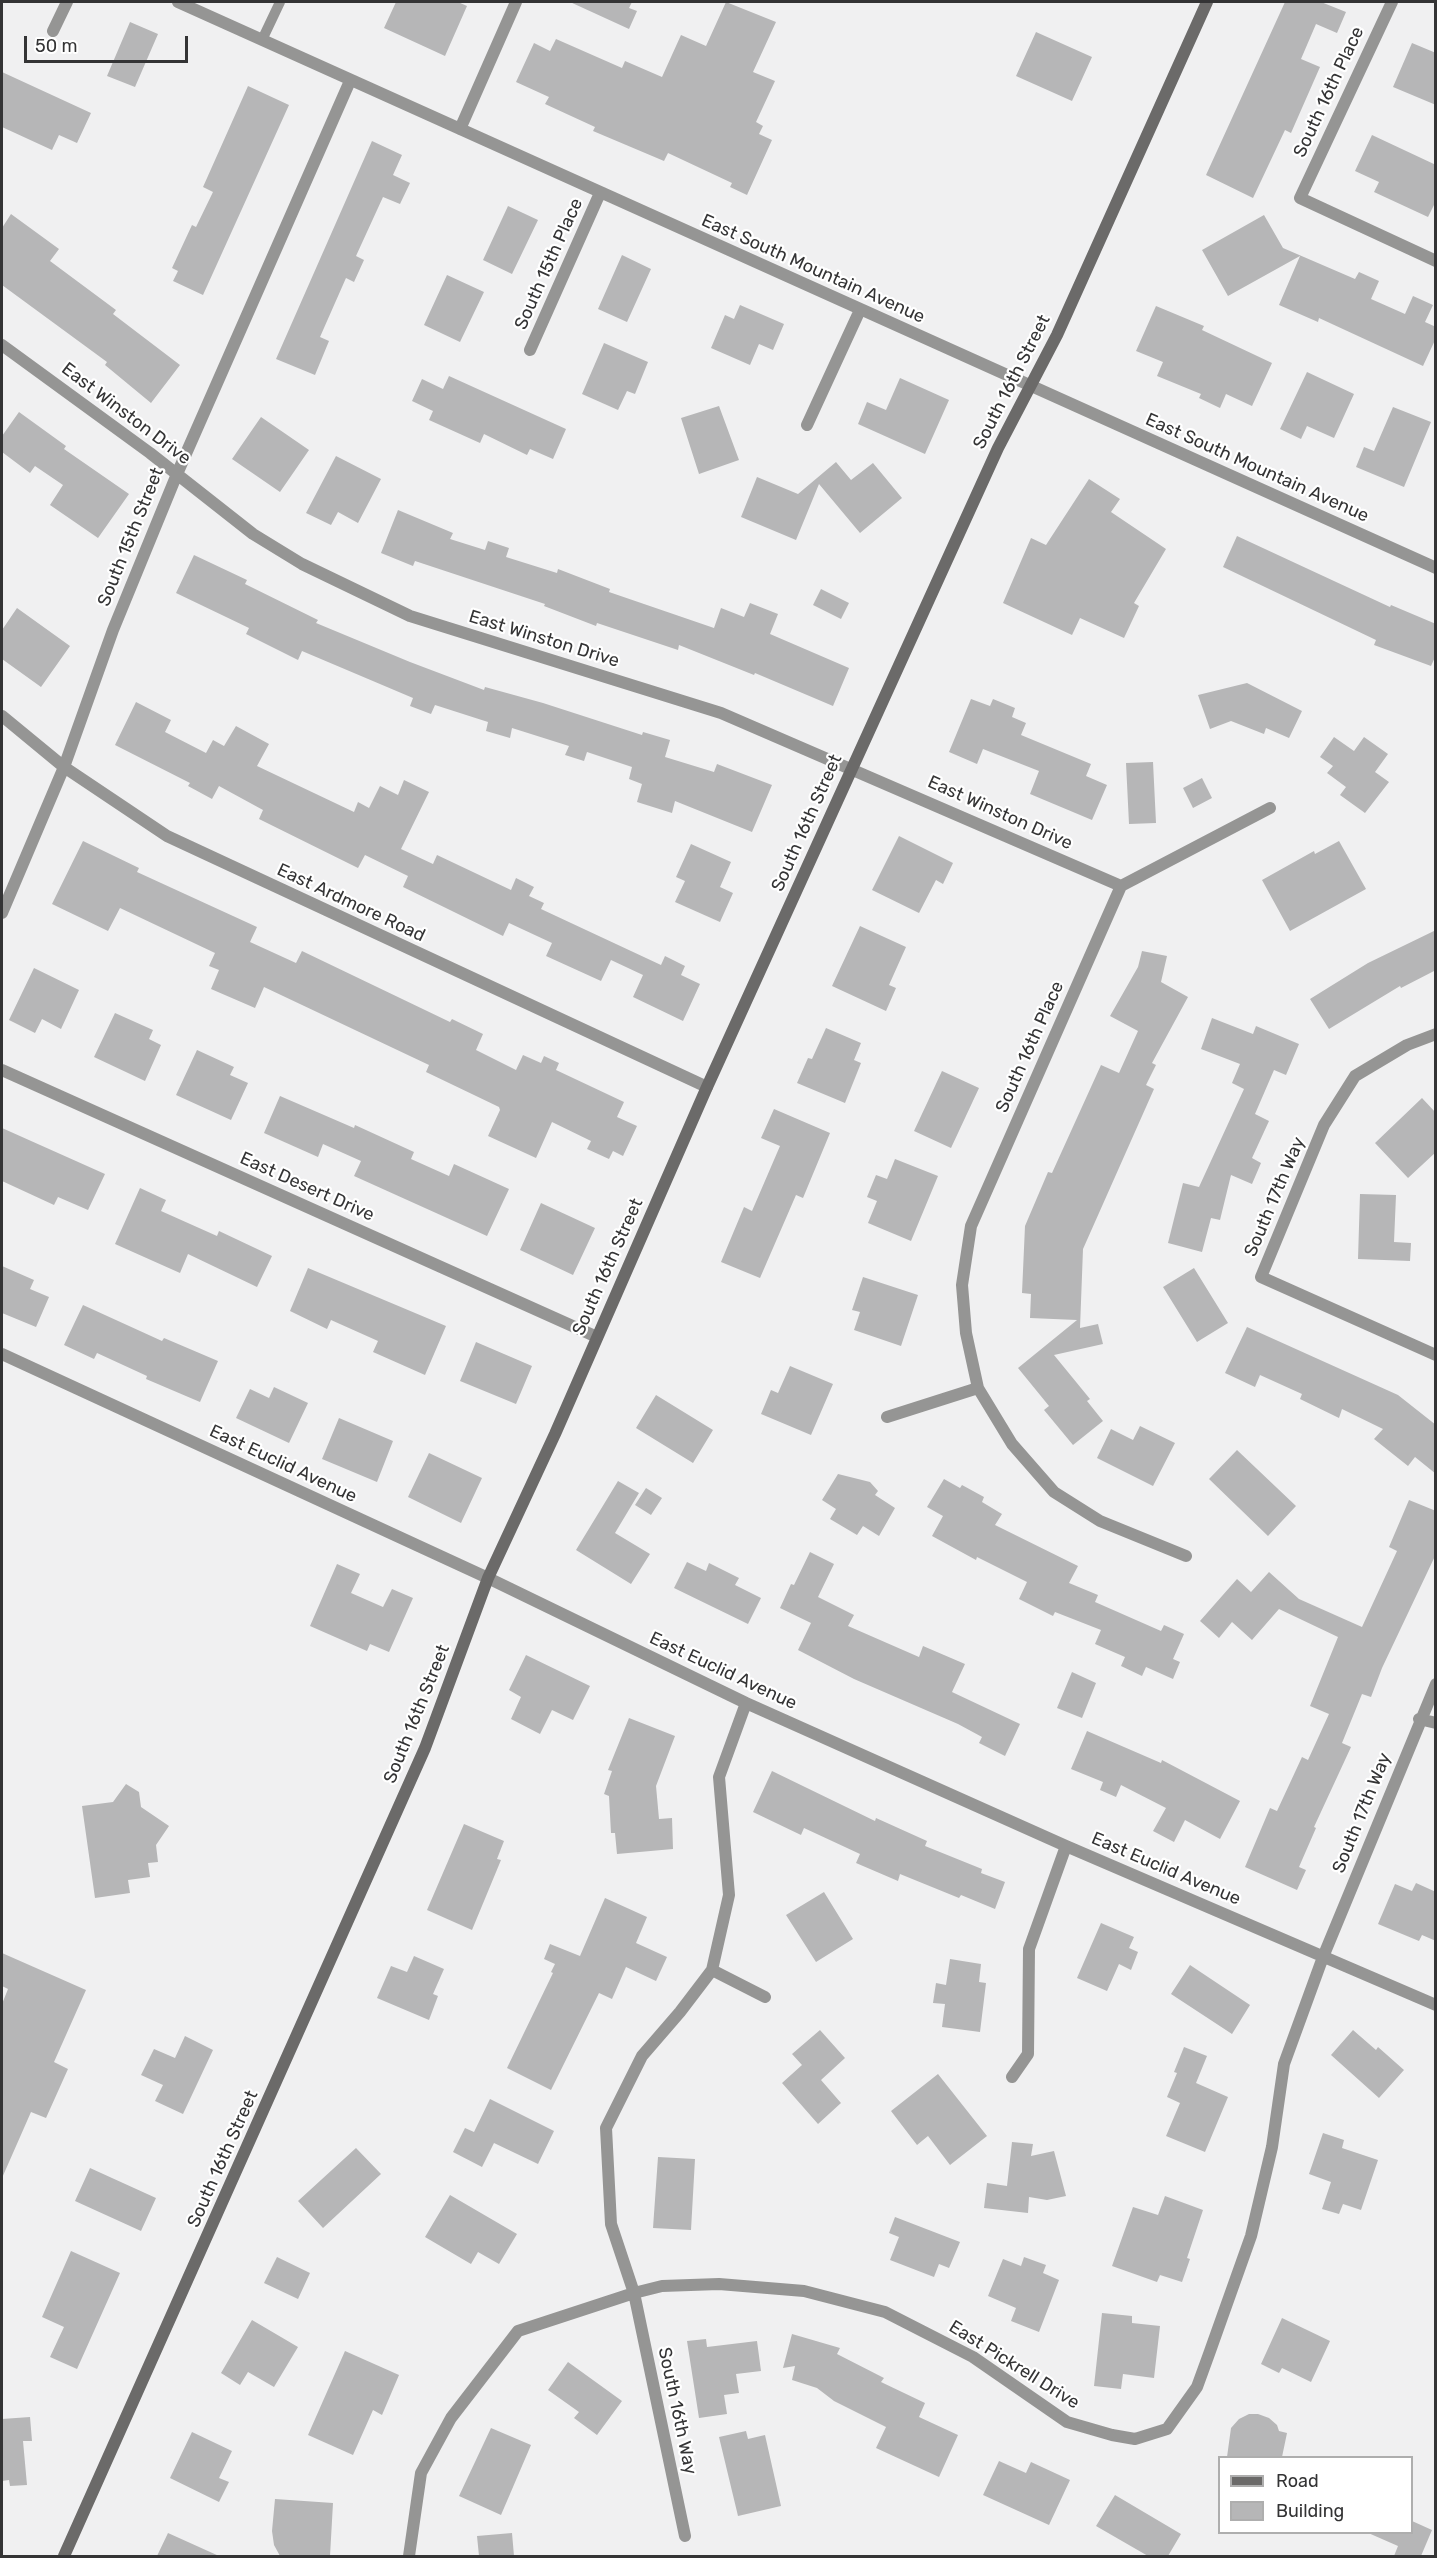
<!DOCTYPE html>
<html>
<head>
<meta charset="utf-8">
<style>
	body { margin:0 }
	#map { position:relative; width:1437px; height:2558px; overflow:hidden; background:#f0f0f1; font-family:Rubik,sans-serif }
	canvas { display:block }
	.frame { position:absolute; inset:0; border:3px solid #343435; pointer-events:none }
	.legend { position:absolute; left:1218px; top:2456px; width:195px; height:78px; box-sizing:border-box; background:#fff; border:2px solid #aeaeae; margin:0; padding:8px 10px; list-style:none; font-size:18px; color:#343435 }
	.legend li { display:flex; align-items:center; gap:12px; height:30px }
	.legend b { width:30px; border:2px solid #aeaeae }
	.scale { position:absolute; left:24px; top:36px; width:164px; height:27px; box-sizing:border-box; border:3px solid #343435; border-top:0; padding-left:8px; font-size:18px; line-height:21px; white-space:nowrap; color:#343435; -webkit-text-stroke:4px #fff; paint-order:stroke }
</style>
</head>
<body>
<div id="map">
<canvas width="1437" height="2558"></canvas>
<div class="frame"></div>
<ul class="legend">
<li><b style="height:8px;background:#6b6a69"></b>Road</li>
<li><b style="height:16px;background:#b6b6b7"></b>Building</li>
</ul>
<div class="scale">50 m</div>
</div>
<script>
const ctx = document.querySelector('canvas').getContext('2d');
ctx.lineJoin = 'round';
function fill(path, color) { ctx.fillStyle = color; ctx.fill(path, 'evenodd'); }
const poly = rows => new Path2D(rows.map(r => 'M' + r).join(''));
function strokePath(path, color, width, dash) { ctx.strokeStyle = color; ctx.lineWidth = width; ctx.lineCap = dash ? 'butt' : 'round'; ctx.setLineDash(dash || []); ctx.stroke(path); }
function write(font, color, halo, rows, align = 'center') {
  ctx.font = font + ' Rubik,sans-serif'; ctx.lineWidth = 4.5; ctx.setLineDash([]); ctx.textBaseline = 'middle'; ctx.strokeStyle = halo; ctx.fillStyle = color; for (const [text, x, y, turn = 0] of rows) {
    ctx.save(); ctx.translate(x, y); ctx.rotate((+turn || 0) * Math.PI / 180); ctx.textAlign = isNaN(turn) ? turn : align; if (halo) ctx.strokeText(text, 0, 0); ctx.fillText(text, 0, 0); ctx.restore();
  }
}
fill(poly([
	[396,2,458,2,467,6,445,56,384,28],
	[570,2,632,2,629,8,637,11,629,29],
	[726,2,776,22,753,72,775,81,756,122,763,126,759,134,772,140,747,195,730,187,732,183,668,153,664,161,593,131,595,127,545,104,549,97,516,82,534,43,550,51,556,39,622,68,625,61,662,77,681,35,706,46],
	[1285,2,1321,2,1346,12,1337,33,1316,24,1301,59,1320,67,1291,133,1285,130,1253,198,1206,175],
	[130,22,158,34,135,87,107,76],
	[1036,32,1092,57,1072,101,1016,76],
	[1412,43,1436,53,1436,105,1393,87],
	[2,72,91,113,77,143,59,135,52,150,2,127],
	[248,86,289,105,203,295,173,281,178,271,172,268,192,225,196,227,213,192,203,187],
	[1372,135,1436,165,1436,201,1428,217,1374,192,1379,182,1355,171],
	[372,141,402,155,393,175,410,183,400,204,383,197,356,256,364,260,354,282,346,278,320,337,329,341,315,375,276,359],
	[508,206,538,220,512,274,483,260],
	[11,214,59,249,50,261,116,310,113,314,180,365,151,403,105,365,107,362,2,285,2,228],
	[1264,215,1283,248,1355,279,1359,272,1379,281,1371,299,1405,314,1413,296,1433,305,1425,322,1436,327,1436,338,1423,366,1319,318,1318,322,1279,305,1300,256,1228,296,1202,250],
	[622,255,651,269,627,322,598,309],
	[447,275,484,292,460,342,424,325],
	[740,305,784,324,773,350,759,344,750,365,711,348,725,315,734,319],
	[1156,306,1204,326,1202,330,1272,363,1252,406,1226,394,1220,408,1199,398,1201,394,1157,376,1163,362,1136,351],
	[604,343,648,362,635,394,627,391,618,410,582,394],
	[1307,372,1354,394,1334,438,1307,426,1301,439,1280,429],
	[449,376,566,429,553,459,530,449,527,455,484,434,480,443,429,420,433,411,412,401,422,379,443,389],
	[900,378,949,400,925,454,858,424,867,402,886,410],
	[719,406,739,460,699,474,681,418],
	[1393,407,1431,422,1404,487,1356,467,1364,447,1374,451],
	[19,412,66,446,64,449,129,494,98,538,50,505,63,485,35,466,30,473,2,452,2,436],
	[261,417,309,450,280,492,232,459],
	[336,456,381,479,358,523,338,512,331,525,306,513],
	[836,462,851,480,873,463,902,498,860,533,819,484,796,540,741,517,757,477,798,494],
	[1089,479,1120,499,1111,512,1166,549,1134,603,1139,606,1124,638,1080,618,1072,635,1003,603,1031,538,1046,545],
	[398,510,453,533,450,539,485,550,488,541,509,548,506,557,557,573,558,569,610,589,609,592,714,628,721,608,744,617,750,603,778,614,770,634,849,668,833,706,755,673,754,675,679,645,678,650,597,623,596,626,544,606,545,604,415,561,413,566,381,553],
	[1237,536,1390,607,1391,605,1436,624,1436,655,1431,666,1374,645,1376,640,1223,567],
	[194,555,247,580,245,584,318,620,316,623,410,662,484,690,485,687,543,703,642,735,643,732,670,740,665,757,714,772,717,764,772,785,752,832,675,801,672,813,637,802,642,784,629,779,632,767,587,752,584,761,565,755,569,746,512,728,510,738,486,731,488,722,435,705,431,714,410,706,413,698,302,651,298,660,246,634,249,628,176,593],
	[821,589,849,603,841,619,813,605],
	[17,608,70,646,41,687,2,659,2,630],
	[1247,683,1302,711,1289,738,1266,728,1264,734,1231,721,1210,729,1198,695],
	[971,699,990,706,993,699,1015,708,1012,717,1026,723,1021,735,1091,764,1086,776,1107,785,1092,820,1030,794,1039,771,983,749,977,764,949,752],
	[136,702,171,720,165,732,206,753,213,740,224,746,236,726,269,744,257,766,354,812,358,802,369,808,380,786,398,795,404,780,429,792,401,849,433,864,437,855,511,890,516,878,534,887,529,896,544,903,541,909,661,965,665,956,685,966,681,975,700,984,683,1021,633,997,643,975,611,960,601,981,546,956,552,943,509,923,503,936,403,887,408,876,365,855,358,868,259,819,263,810,219,786,212,799,188,786,190,783,115,745],
	[1334,737,1354,751,1364,737,1388,754,1375,772,1389,782,1365,813,1340,795,1346,787,1327,773,1333,766,1320,757],
	[1153,762,1156,823,1129,824,1126,763],
	[1202,778,1212,798,1193,808,1183,788],
	[899,836,953,863,943,884,936,880,919,913,872,890],
	[83,841,139,868,137,872,257,927,250,942,296,963,302,951,450,1022,452,1019,483,1034,476,1050,516,1070,523,1055,541,1063,544,1056,559,1063,556,1070,624,1102,617,1117,637,1126,623,1156,613,1151,609,1159,587,1149,591,1141,552,1122,536,1158,488,1136,500,1110,499,1107,426,1072,429,1065,264,987,255,1008,211,989,219,970,209,966,215,953,120,908,108,931,52,904],
	[1339,841,1366,889,1290,931,1262,880,1314,851,1315,854],
	[691,844,731,862,720,887,733,893,720,922,675,902,685,881,676,877],
	[860,926,906,947,889,985,896,988,886,1011,832,986],
	[1436,930,1436,970,1401,988,1400,986,1329,1029,1310,999,1368,963],
	[1142,951,1167,956,1161,982,1188,997,1152,1063,1156,1065,1146,1085,1154,1089,1083,1249,1080,1328,1098,1324,1103,1344,1054,1355,1090,1399,1087,1401,1103,1421,1073,1445,1044,1410,1049,1406,1018,1368,1077,1320,1030,1318,1031,1294,1022,1293,1025,1226,1048,1172,1052,1173,1101,1065,1119,1073,1138,1031,1110,1016,1138,967],
	[34,968,79,990,61,1029,42,1019,35,1033,9,1020],
	[115,1013,153,1030,149,1039,161,1045,145,1081,94,1057],
	[1212,1018,1253,1034,1256,1026,1299,1044,1286,1075,1274,1070,1255,1114,1269,1121,1252,1158,1261,1163,1252,1184,1231,1175,1220,1220,1211,1218,1202,1252,1168,1243,1183,1183,1199,1187,1244,1089,1232,1083,1240,1064,1201,1049],
	[826,1028,861,1043,854,1060,861,1063,845,1103,797,1083,808,1058,812,1059],
	[197,1050,234,1067,230,1075,248,1083,231,1120,176,1095],
	[942,1071,979,1088,951,1148,914,1131],
	[280,1096,354,1128,355,1125,414,1152,411,1159,449,1176,454,1164,509,1189,487,1236,354,1176,361,1161,323,1144,318,1157,264,1133],
	[1422,1098,1436,1113,1436,1152,1408,1178,1375,1143],
	[774,1109,830,1133,803,1198,796,1195,760,1278,721,1262,744,1207,752,1211,780,1146,761,1138],
	[2,1128,105,1174,88,1210,58,1197,54,1205,2,1181],
	[895,1159,938,1176,911,1241,868,1223,877,1201,867,1197,876,1175,887,1179],
	[140,1188,166,1200,161,1211,217,1236,219,1231,272,1256,257,1287,188,1254,180,1273,115,1244],
	[1360,1194,1396,1195,1394,1242,1411,1243,1410,1261,1358,1259],
	[541,1203,595,1228,573,1275,520,1250],
	[2,1266,34,1280,30,1289,49,1297,36,1327,2,1313],
	[308,1268,446,1326,425,1375,373,1352,378,1341,331,1320,327,1329,290,1311],
	[1194,1268,1228,1323,1197,1342,1163,1287],
	[863,1277,918,1295,901,1346,854,1330,860,1312,852,1310],
	[83,1305,162,1341,164,1338,218,1361,200,1402,146,1379,147,1376,97,1353,94,1359,64,1345],
	[1247,1327,1398,1395,1436,1425,1436,1474,1415,1457,1408,1466,1374,1439,1383,1429,1342,1409,1339,1418,1300,1399,1302,1394,1260,1375,1255,1387,1225,1373],
	[476,1342,532,1366,516,1404,460,1381],
	[790,1366,833,1384,811,1435,761,1414,771,1390,778,1393],
	[274,1387,308,1403,289,1443,236,1418,250,1389,269,1398],
	[656,1395,713,1430,693,1463,636,1428],
	[339,1418,393,1441,377,1482,322,1459],
	[1140,1426,1175,1443,1153,1486,1097,1458,1111,1429,1133,1440],
	[1237,1450,1296,1506,1268,1536,1209,1479],
	[429,1453,482,1478,461,1523,408,1497],
	[838,1474,870,1482,878,1491,875,1495,895,1508,879,1536,863,1526,857,1535,830,1519,836,1509,822,1500],
	[944,1479,960,1488,962,1485,984,1497,982,1502,1002,1514,995,1525,1078,1566,1069,1583,1098,1595,1095,1602,1161,1631,1164,1625,1184,1634,1173,1659,1180,1662,1173,1679,1146,1667,1142,1676,1121,1666,1125,1657,1095,1644,1101,1630,1055,1612,1053,1616,1019,1599,1027,1582,977,1557,976,1560,932,1536,943,1516,927,1507],
	[618,1481,639,1493,615,1533,650,1554,631,1584,576,1550],
	[646,1488,662,1498,651,1515,635,1505],
	[1409,1500,1436,1511,1436,1554,1382,1668,1371,1697,1362,1694,1342,1743,1351,1747,1314,1827,1316,1828,1299,1867,1306,1870,1297,1890,1245,1867,1270,1808,1277,1811,1302,1757,1308,1760,1329,1714,1310,1706,1338,1637,1279,1609,1252,1640,1232,1622,1219,1638,1200,1621,1237,1579,1251,1592,1269,1572,1299,1599,1362,1627,1397,1551,1389,1547],
	[810,1552,834,1564,818,1597,854,1615,848,1626,919,1657,923,1646,965,1664,952,1692,1020,1724,1005,1756,979,1743,982,1737,958,1724,854,1679,798,1650,811,1623,780,1608,791,1584,794,1585],
	[687,1562,706,1571,709,1563,739,1578,735,1585,761,1598,748,1624,674,1588],
	[337,1564,360,1574,351,1593,383,1607,392,1589,413,1598,389,1652,370,1644,367,1651,310,1626],
	[526,1655,590,1686,573,1720,552,1710,540,1734,511,1719,521,1697,509,1690],
	[1072,1672,1096,1683,1082,1718,1057,1708],
	[629,1718,675,1736,656,1786,659,1819,672,1818,673,1849,617,1854,615,1833,611,1833,609,1796,604,1794,612,1771,608,1770],
	[1087,1731,1161,1763,1162,1760,1240,1801,1220,1839,1185,1820,1174,1842,1153,1831,1166,1808,1121,1785,1116,1797,1100,1790,1103,1782,1071,1769],
	[772,1771,875,1821,876,1818,927,1841,925,1846,982,1869,981,1873,1005,1882,995,1909,961,1895,959,1898,900,1874,898,1881,856,1863,860,1854,804,1828,801,1835,753,1812],
	[126,1784,139,1792,141,1807,169,1826,156,1845,158,1862,148,1863,150,1877,128,1880,130,1893,95,1898,82,1806,113,1802],
	[464,1824,504,1841,497,1859,501,1860,472,1930,427,1910],
	[1416,1883,1436,1892,1436,1941,1422,1935,1419,1941,1378,1924,1395,1884,1412,1891],
	[824,1892,853,1939,816,1962,786,1915],
	[605,1898,647,1917,636,1943,667,1957,656,1981,626,1967,612,1999,599,1993,551,2090,507,2068,553,1973,551,1972,555,1964,544,1959,550,1944,580,1956],
	[1101,1923,1134,1937,1129,1948,1138,1952,1131,1970,1119,1964,1107,1991,1077,1978],
	[2,1953,86,1990,54,2062,68,2069,46,2118,31,2112,2,2178,2,2004,8,1989,2,1986],
	[414,1956,444,1969,433,1994,438,1996,429,2020,377,1998,391,1966,407,1972],
	[950,1959,981,1964,979,1982,986,1983,980,2032,942,2027,945,2004,933,2003,936,1983,946,1985],
	[1190,1965,1250,2005,1232,2034,1171,1994],
	[820,2030,845,2058,821,2080,841,2103,818,2124,782,2083,802,2065,792,2054],
	[1353,2030,1376,2050,1378,2047,1404,2070,1379,2098,1331,2055],
	[185,2036,213,2050,183,2114,155,2101,163,2085,141,2075,154,2049,175,2058],
	[1184,2047,1207,2056,1196,2083,1228,2097,1205,2152,1166,2136,1180,2103,1167,2097,1177,2073,1174,2072],
	[938,2074,987,2136,950,2165,928,2136,917,2145,891,2111],
	[490,2099,554,2131,538,2164,494,2143,482,2167,453,2152,465,2128,474,2132],
	[1323,2133,1344,2140,1342,2148,1378,2160,1361,2210,1343,2204,1339,2214,1322,2209,1331,2182,1309,2174],
	[1012,2142,1033,2144,1031,2156,1054,2151,1066,2196,1047,2200,1029,2197,1028,2213,984,2208,987,2183,1007,2186],
	[356,2148,381,2174,323,2228,298,2201],
	[658,2157,695,2159,691,2230,653,2228],
	[90,2168,156,2198,141,2231,75,2201],
	[450,2195,517,2234,499,2264,478,2252,471,2264,425,2237],
	[1165,2196,1203,2210,1187,2258,1190,2259,1182,2282,1160,2275,1157,2282,1112,2266,1133,2207,1158,2215],
	[895,2217,960,2242,949,2268,939,2264,934,2277,890,2260,899,2237,889,2233],
	[71,2251,120,2273,77,2369,50,2357,64,2327,42,2317],
	[277,2257,310,2273,298,2299,264,2283],
	[1024,2257,1046,2265,1043,2273,1059,2280,1039,2332,1011,2321,1016,2308,988,2296,1003,2259,1021,2266],
	[1102,2313,1132,2316,1132,2323,1160,2326,1154,2378,1123,2374,1121,2389,1094,2386],
	[1282,2318,1330,2341,1311,2382,1282,2368,1279,2373,1261,2364],
	[252,2320,298,2347,274,2387,248,2372,240,2385,221,2373],
	[792,2334,840,2348,837,2354,884,2378,881,2382,925,2403,919,2417,958,2435,939,2477,876,2448,886,2427,834,2401,817,2388,792,2380,795,2366,783,2368],
	[706,2339,707,2347,757,2341,761,2371,736,2374,739,2393,724,2395,727,2414,699,2418,687,2341],
	[345,2351,399,2375,382,2415,373,2410,353,2455,308,2435],
	[568,2362,622,2401,597,2435,574,2418,579,2412,548,2390],
	[1249,2414,1258,2414,1269,2418,1277,2425,1279,2431,1287,2433,1282,2457,1227,2457,1231,2428,1239,2419],
	[30,2417,32,2441,23,2441,27,2485,10,2486,9,2480,2,2481,2,2419],
	[491,2428,531,2445,501,2515,459,2496],
	[746,2431,748,2439,765,2435,781,2506,738,2516,719,2437],
	[192,2432,232,2451,219,2478,229,2482,219,2502,170,2478],
	[999,2461,1026,2473,1031,2462,1070,2480,1049,2525,983,2495],
	[1115,2495,1181,2534,1168,2556,1148,2556,1096,2526],
	[275,2499,333,2503,330,2556,280,2556,274,2545,272,2531],
	[1412,2521,1432,2530,1421,2556,1394,2556,1398,2546,1366,2532,1412,2532],
	[168,2533,219,2556,157,2556],
	[512,2533,514,2556,479,2556,477,2536]
]), '#b6b6b7');
strokePath(poly([
	[262,40,280,2]
]), '#959594', 10);
strokePath(poly([
	[178,2,1436,568],
	[1392,2,1300,198,1436,261],
	[53,31,67,2],
	[460,129,516,2],
	[2,345,150,453,253,534,302,564,410,616,721,713,1121,886],
	[530,350,600,193],
	[807,425,860,310],
	[2,716,64,767,167,836,707,1087],
	[2,913,64,767,113,630,177,474,350,81],
	[1436,1034,1407,1045,1355,1076,1324,1125,1261,1277,1436,1355],
	[2,1070,597,1337],
	[2,1354,488,1578,746,1703,1066,1846,1436,2005],
	[887,1417,978,1388],
	[1186,1556,1100,1521,1054,1492,1012,1444,978,1388,966,1333,962,1285,971,1226,1121,886,1270,808],
	[1419,1719,1436,1723],
	[712,1970,765,1997],
	[1012,2077,1028,2054,1029,1949,1066,1846],
	[685,2536,634,2293,662,2286,719,2284,804,2291,885,2312,973,2357,1067,2422,1112,2435,1135,2439,1167,2429,1197,2387,1209,2354,1251,2236,1272,2147,1284,2064,1323,1957,1436,1684],
	[409,2556,421,2473,451,2418,518,2331,634,2293,611,2224,606,2128,642,2056,680,2012,712,1970,729,1895,719,1777,746,1703]
]), '#959594', 12);
strokePath(poly([
	[64,2556,425,1748,488,1578,555,1434,707,1087,998,448,1057,335,1207,2]
]), '#6b6a69', 12);
write('18px', '#343435', '#fff', [
	["South 16th Place",1329,92,-65],
	["South 15th Place",549,264,-66],
	["East South Mountain Avenue",813,269,24],
	["South 16th Street",1012,382,-63],
	["East Winston Drive",126,414,37],
	["East South Mountain Avenue",1257,468,24],
	["South 15th Street",131,537,-68],
	["East Winston Drive",544,639,17],
	["East Winston Drive",1000,813,24],
	["South 16th Street",807,823,-66],
	["East Ardmore Road",351,903,25],
	["South 16th Place",1030,1047,-66],
	["East Desert Drive",307,1187,24],
	["South 17th Way",1275,1197,-67],
	["South 16th Street",608,1267,-66],
	["East Euclid Avenue",283,1464,25],
	["East Euclid Avenue",723,1671,25],
	["South 16th Street",417,1714,-68],
	["South 17th Way",1362,1813,-68],
	["East Euclid Avenue",1166,1869,23],
	["South 16th Street",223,2159,-66],
	["East Pickrell Drive",1014,2365,32],
	["South 16th Way",677,2411,78]
]);
</script>
</body>
</html>
